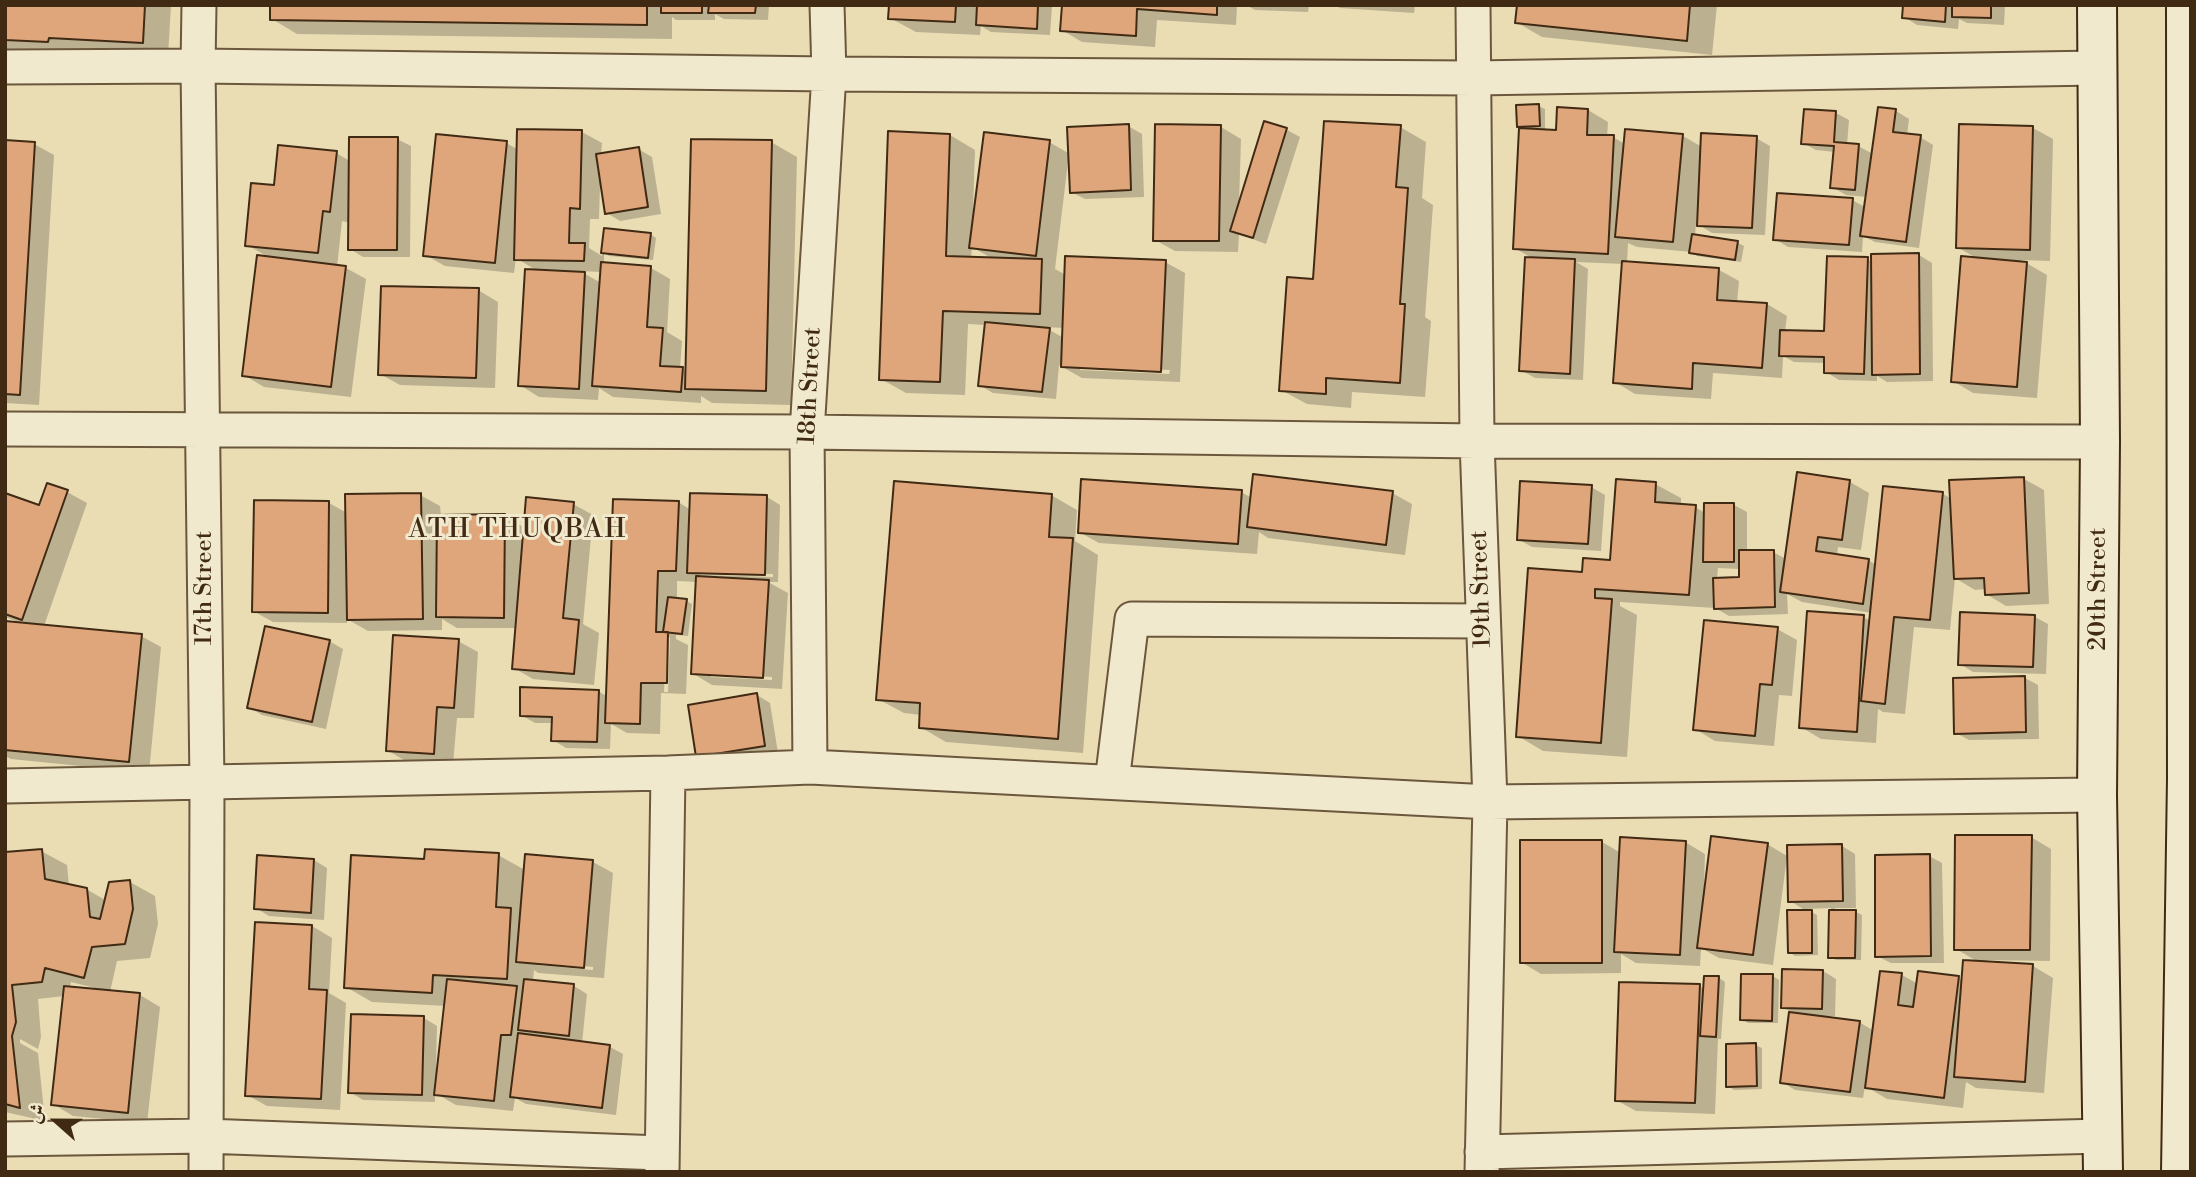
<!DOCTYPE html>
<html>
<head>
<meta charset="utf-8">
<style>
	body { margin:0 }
	#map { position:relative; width:2196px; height:1177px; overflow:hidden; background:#eaddb4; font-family:"Libre Bodoni",Amiri,serif }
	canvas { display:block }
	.frame { position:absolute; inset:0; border:7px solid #412a14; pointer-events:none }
	.north { position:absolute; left:21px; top:1086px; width:70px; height:70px; -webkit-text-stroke:5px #f1e9ce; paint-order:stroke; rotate:291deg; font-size:19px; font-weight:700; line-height:28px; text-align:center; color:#412a14 }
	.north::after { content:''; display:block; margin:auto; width:24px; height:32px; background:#412a14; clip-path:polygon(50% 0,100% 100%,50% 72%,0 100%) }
</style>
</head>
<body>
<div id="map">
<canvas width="2196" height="1177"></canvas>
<div class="frame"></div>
<div class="north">ش</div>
</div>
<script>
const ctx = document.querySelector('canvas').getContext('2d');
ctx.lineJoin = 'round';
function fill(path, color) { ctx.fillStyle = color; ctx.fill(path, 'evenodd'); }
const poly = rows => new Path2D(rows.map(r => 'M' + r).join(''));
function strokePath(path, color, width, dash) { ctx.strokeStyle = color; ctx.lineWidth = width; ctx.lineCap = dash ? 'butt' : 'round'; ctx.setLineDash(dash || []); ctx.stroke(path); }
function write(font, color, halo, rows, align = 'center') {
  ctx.font = font + ' "Libre Bodoni",serif'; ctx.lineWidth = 6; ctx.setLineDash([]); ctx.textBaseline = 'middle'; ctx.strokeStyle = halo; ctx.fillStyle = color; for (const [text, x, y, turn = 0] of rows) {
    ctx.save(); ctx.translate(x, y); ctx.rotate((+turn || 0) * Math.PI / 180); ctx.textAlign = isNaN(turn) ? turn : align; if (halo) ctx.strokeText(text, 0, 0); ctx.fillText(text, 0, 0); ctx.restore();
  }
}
fill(poly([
	[5,5,171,5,168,57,5,53],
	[272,5,769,5,768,20,724,19,715,14,715,20,676,20,672,17,672,39,297,34,272,19],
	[891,5,1052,5,1050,35,991,32,981,26,980,35,916,32,890,18],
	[1064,5,1237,5,1236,25,1157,20,1155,47,1082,42,1062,30],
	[1246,5,1309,5,1308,12,1255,10],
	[1335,5,1415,5,1414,13,1340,8],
	[1518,5,1717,5,1712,55,1542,37,1516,22],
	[1905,5,2005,5,2004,25,1967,23,1959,19,1958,29,1917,25,1904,17],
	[1538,106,1545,109,1545,131,1558,132,1588,110,1608,122,1607,137,1613,137,1625,144,1626,131,1683,136,1702,147,1756,138,1770,146,1765,235,1712,233,1696,223,1695,236,1738,243,1744,246,1741,262,1697,256,1692,252,1637,247,1628,243,1627,263,1719,270,1739,281,1737,303,1767,304,1787,316,1785,331,1826,332,1867,259,1872,262,1919,255,1932,263,1933,381,1887,382,1877,376,1877,381,1839,380,1826,372,1826,363,1794,362,1783,356,1782,378,1713,373,1711,399,1635,394,1615,382,1624,264,1576,262,1588,269,1583,380,1535,378,1521,370,1533,259,1515,248,1526,130,1518,126],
	[1896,111,1909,119,1907,135,1920,137,1933,145,1919,248,1875,242,1863,236,1862,252,1788,247,1775,239,1852,200,1865,207,1867,197,1846,195,1832,187,1835,152,1816,150,1803,143,1836,113,1849,120,1847,145,1858,146,1873,154],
	[1265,123,1287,130,1300,137,1266,244,1239,234,1238,252,1175,251,1155,240,1221,127,1241,139,1239,204],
	[1128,126,1142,134,1144,197,1085,199,1071,192,1070,162,1068,162,1055,269,1066,275,1165,262,1185,273,1180,382,1082,378,1059,365,1056,399,993,393,979,385,986,325,968,324,965,395,906,393,881,379,950,135,975,150,973,211,976,212,1049,142,1070,154],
	[972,247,993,259,971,259],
	[1044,327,1064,328,1064,338],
	[1080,366,1170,370,1169,374,1080,370],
	[1400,127,1426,142,1422,198,1433,205,1425,317,1431,321,1425,397,1352,392,1351,408,1307,404,1281,390,1315,281],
	[2033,128,2053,139,2050,261,2021,260,2047,275,2037,398,1973,393,1953,381,1978,259,1957,247],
	[582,132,602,143,601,155,638,149,652,157,661,214,620,221,607,213,602,185,600,185,599,219,590,219,589,248,602,256,605,230,650,234,656,238,653,260,609,256,604,253,604,264,651,268,670,279,667,332,682,341,680,369,687,372,771,142,797,157,791,405,712,403,701,396,701,403,613,397,599,388,598,400,539,397,520,385,539,272,516,258,514,273,445,266,425,255,506,143,519,150],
	[580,271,602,272,601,283],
	[397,139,411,146,410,257,363,257,350,249,350,223,342,221,337,267,346,268,366,279,351,397,264,387,244,375,272,259,247,245,275,187,336,153,350,161],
	[5,142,34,144,54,155,39,405,5,403],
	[478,290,498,302,495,388,400,385,380,374],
	[2024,479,2044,490,2049,604,2006,606,1986,594,1986,589,1975,590,1955,578,1950,630,1914,627,1905,714,1883,712,1878,709,1876,743,1821,739,1801,727,1863,617,1871,621,1872,613,1802,602,1787,594,1788,614,1729,616,1715,608,1620,602,1620,606,1637,615,1627,757,1543,751,1518,736,1584,574,1612,561,1655,484,1681,498,1681,506,1695,507,1705,513,1734,505,1747,512,1747,552,1773,552,1786,559,1850,482,1869,493,1861,550,1838,547,1837,556,1869,561,1877,565,1943,494,1952,499],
	[1718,568,1740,569,1740,578,1717,579],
	[1591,487,1605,495,1601,551,1532,547,1518,539],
	[67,492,87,503,44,626,141,636,161,647,149,773,11,759,5,756,5,623,21,623,5,617,5,495,40,508],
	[1241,492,1252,498,1392,493,1412,504,1405,555,1268,538,1259,532,1257,554,1099,543,1079,532],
	[420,495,440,506,441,516,504,516,525,528,573,504,593,515,583,624,599,633,594,685,533,679,514,668,517,628,457,628,442,619,442,630,368,631,347,619,347,623,273,622,253,611,329,503,347,513],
	[1051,495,1077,510,1075,541,1098,555,1083,753,946,742,920,727,921,715,904,713,878,699],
	[767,497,780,505,778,582,768,582,788,593,782,689,712,685,692,673,698,582,677,581,677,600,686,601,692,604,688,636,676,635,676,639,688,645,686,694,661,693,660,734,627,733,611,724,610,749,566,748,553,740,553,723,535,723,521,715,598,691,608,697,678,502,691,510],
	[700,572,773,574,773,577,700,575],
	[666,637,670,637,668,692,664,692],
	[711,674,772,677,772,680,711,677],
	[2035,617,2048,624,2046,674,1973,672,1960,664],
	[1777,629,1797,640,1792,696,1779,695,1774,746,1715,741,1695,729],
	[329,641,343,649,326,729,262,715,249,707],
	[458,641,478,652,474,718,457,718,453,764,407,762,387,750],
	[2025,678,2038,685,2039,739,1969,740,1956,733],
	[757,695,770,703,778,753,698,756],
	[2031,837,2051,849,2050,961,1987,960,1987,963,2033,966,2053,978,2044,1093,1976,1088,1966,1082,1963,1108,1887,1099,1865,1086,1863,1098,1795,1090,1782,1082,1791,1012,1783,1007,1823,971,1836,979,1835,1016,1828,1016,1828,1018,1859,1022,1874,1031,1902,975,1918,984,1958,978,1964,981,1980,963,1956,949],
	[1602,842,1621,853,1685,842,1705,854,1704,886,1706,887,1767,844,1787,856,1773,965,1719,958,1701,948,1700,966,1636,963,1621,954,1621,973,1541,974,1521,962],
	[1842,846,1855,854,1856,908,1835,908,1835,912,1856,912,1862,915,1861,960,1836,960,1830,957,1831,908,1806,909,1817,915,1818,955,1795,956,1789,952,1808,912,1790,901],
	[41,851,67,865,69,886,86,889,107,901,130,882,155,896,158,924,150,958,117,961,110,992,140,995,160,1007,147,1123,73,1116,53,1104,64,996,38,999,41,1037,38,1049,20,1039,20,1043,38,1053,45,1121,5,1112,5,854],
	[71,982,99,989,98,991,70,988],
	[498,855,525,870,593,862,613,873,604,978,538,973,534,970,533,981,574,986,587,994,582,1043,610,1047,623,1054,616,1115,526,1104,515,1098,513,1111,456,1105,435,1093,435,1102,363,1100,350,1092,424,1018,437,1026,436,1068,439,1069,446,1006,372,1002,346,987,426,861],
	[537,962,593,967,593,970,537,965],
	[1929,856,1942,863,1944,963,1891,963,1877,956],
	[314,860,327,868,324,920,269,916,256,908],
	[257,924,312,926,332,938,329,993,346,1003,340,1110,267,1106,247,1095],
	[1743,976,1773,976,1779,980,1778,1023,1748,1023,1742,1019],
	[1705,978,1719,978,1725,982,1721,1039,1718,1039,1715,1114,1636,1111,1616,1100,1699,986,1705,989],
	[1755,1045,1762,1048,1762,1089,1734,1090,1728,1086]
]), '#0003');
const building = poly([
	[5,5,145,5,143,43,49,38,48,42,5,40,5,5],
	[270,5,647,5,647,25,270,20,270,5],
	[661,5,702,5,702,13,661,13,661,5],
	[709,5,756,5,755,13,708,13,709,5],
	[889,5,956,5,955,22,888,19,889,5],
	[977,5,1038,5,1037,29,976,25,977,5],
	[1062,5,1217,5,1217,15,1137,9,1136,36,1060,31,1062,5],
	[1517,5,1690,5,1687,41,1515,23,1517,5],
	[1903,5,1946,5,1945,22,1902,18,1903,5],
	[1952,5,1991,5,1991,18,1952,17,1952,5],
	[1539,104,1540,126,1517,127,1516,105,1539,104],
	[1557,107,1588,109,1587,135,1614,135,1608,254,1513,249,1519,128,1556,130,1557,107],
	[1878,107,1896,109,1893,132,1921,135,1906,242,1860,236,1878,107],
	[1804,109,1836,111,1834,142,1859,144,1855,190,1830,188,1834,146,1801,144,1804,109],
	[1264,121,1287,128,1253,238,1230,231,1264,121],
	[1324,121,1401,125,1396,187,1408,188,1400,304,1405,304,1400,383,1326,378,1326,394,1279,391,1287,277,1313,279,1324,121],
	[1129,124,1131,190,1070,193,1067,127,1129,124],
	[1155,124,1221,125,1219,241,1153,241,1155,124],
	[1959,124,2033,126,2030,250,1956,248,1959,124],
	[517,129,582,130,580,209,570,208,569,243,585,243,584,261,514,260,517,129],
	[1625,129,1683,134,1673,242,1615,237,1625,129],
	[888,131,950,134,946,256,1042,259,1040,314,943,311,940,382,879,380,888,131],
	[984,132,1050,140,1036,256,969,248,984,132],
	[1701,133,1757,136,1752,228,1697,226,1701,133],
	[436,134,507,141,495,263,423,256,436,134],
	[349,137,398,137,397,250,348,250,349,137],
	[691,139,772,140,766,391,685,389,691,139],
	[5,140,35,142,20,395,5,394,5,140],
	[278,145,337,151,330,212,323,211,318,253,245,246,251,183,274,185,278,145],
	[639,147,648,207,605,214,596,154,639,147],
	[1777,193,1853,198,1849,245,1773,240,1777,193],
	[604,228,651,233,648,258,601,253,604,228],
	[1692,234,1738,241,1735,260,1689,253,1692,234],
	[1919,253,1920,374,1872,375,1871,254,1919,253],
	[257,255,346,266,331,387,242,376,257,255],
	[1065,256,1166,260,1161,372,1061,367,1065,256],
	[1827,256,1868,257,1864,374,1824,373,1824,357,1779,356,1780,330,1824,331,1827,256],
	[1961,256,2027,262,2017,387,1951,382,1961,256],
	[1525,257,1575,259,1570,374,1519,371,1525,257],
	[1622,261,1719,268,1717,300,1767,303,1762,368,1693,363,1692,389,1613,383,1622,261],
	[601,262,651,266,647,327,663,328,660,366,683,367,681,392,592,386,601,262],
	[525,269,585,272,579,389,518,386,525,269],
	[381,286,479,288,476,378,378,375,381,286],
	[985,322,1050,328,1042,392,978,386,985,322],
	[1797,472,1850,480,1842,540,1818,537,1816,551,1869,559,1863,604,1780,592,1797,472],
	[1253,474,1393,491,1386,545,1247,527,1253,474],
	[2024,477,2029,593,1985,595,1984,578,1954,579,1949,480,2024,477],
	[1081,479,1242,490,1238,544,1078,533,1081,479],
	[1616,479,1656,482,1655,502,1696,505,1689,595,1595,589,1595,598,1612,599,1601,743,1516,737,1528,568,1582,572,1583,558,1610,560,1616,479],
	[894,481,1052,494,1049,537,1073,538,1058,739,919,728,920,703,876,700,894,481],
	[1520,481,1592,485,1588,544,1517,540,1520,481],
	[47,483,68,490,22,620,5,614,5,493,39,505,47,483],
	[1883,486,1943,492,1930,620,1894,617,1885,704,1861,701,1883,486],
	[421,493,423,619,347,620,345,494,421,493],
	[690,493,767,495,765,575,687,573,690,493],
	[526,497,574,502,563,618,579,620,574,674,512,669,526,497],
	[613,499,679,501,676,571,658,571,656,632,668,632,667,683,641,683,640,724,605,723,613,499],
	[254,500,329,501,328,613,252,612,254,500],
	[1704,503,1734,503,1734,562,1703,562,1704,503],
	[505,514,504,618,436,617,437,515,505,514],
	[1739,550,1774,550,1775,607,1714,609,1713,578,1739,577,1739,550],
	[696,576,769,580,763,678,691,674,696,576],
	[668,597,687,599,682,634,663,632,668,597],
	[1807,611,1864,615,1857,732,1799,728,1807,611],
	[1960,612,2035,615,2033,667,1958,665,1960,612],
	[1704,620,1778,627,1772,685,1760,684,1755,736,1693,730,1704,620],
	[5,621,142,634,129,762,5,750,5,621],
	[265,626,330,640,312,722,247,708,265,626],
	[393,635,459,639,454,708,437,707,434,754,386,751,393,635],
	[2025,676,2026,732,1954,734,1953,678,2025,676],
	[520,687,599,690,597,742,551,741,552,717,520,716,520,687],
	[757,693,765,746,696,757,688,705,757,693],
	[1955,835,2032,835,2030,950,1954,950,1955,835],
	[1711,836,1768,843,1753,955,1697,948,1711,836],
	[1620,837,1686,841,1680,955,1614,952,1620,837],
	[1520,840,1602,840,1602,963,1520,963,1520,840],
	[1842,844,1843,901,1788,902,1787,845,1842,844],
	[42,849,45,879,87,888,90,917,100,919,109,882,130,880,133,909,125,944,92,947,84,978,45,968,42,982,12,985,16,1022,12,1036,20,1108,5,1104,5,852,42,849],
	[425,849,499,853,496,907,511,908,507,979,433,975,432,993,344,988,351,855,424,859,425,849],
	[525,854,593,860,584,968,516,962,525,854],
	[1930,854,1931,956,1875,957,1875,855,1930,854],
	[257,855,314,859,311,913,254,909,257,855],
	[1787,910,1812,910,1812,953,1788,953,1787,910],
	[1829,910,1856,910,1855,958,1828,958,1829,910],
	[255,922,312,925,309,989,327,990,321,1099,245,1096,255,922],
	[1963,960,2033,964,2025,1082,1954,1077,1963,960],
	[1782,969,1823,970,1822,1009,1781,1008,1782,969],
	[1880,971,1902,973,1898,1005,1913,1007,1918,971,1959,976,1944,1098,1865,1088,1880,971],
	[1741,974,1773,974,1772,1021,1740,1020,1741,974],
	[1704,976,1719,976,1716,1037,1700,1036,1704,976],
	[447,979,517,986,511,1035,501,1035,494,1101,434,1095,447,979],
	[524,979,574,984,569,1036,518,1030,524,979],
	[1619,982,1700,984,1695,1103,1615,1101,1619,982],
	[64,986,140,993,128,1113,51,1105,64,986],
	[1789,1012,1860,1021,1850,1092,1780,1083,1789,1012],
	[351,1014,424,1016,422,1095,348,1093,351,1014],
	[518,1033,610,1045,602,1108,510,1097,518,1033],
	[1756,1043,1757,1086,1726,1087,1726,1044,1756,1043]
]);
fill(building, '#dfa67c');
strokePath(building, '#412a14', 2);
const street = poly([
	[199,5,198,66,207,784,206,1172],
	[1473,5,1477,441,1490,802,1482,1172],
	[5,67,198,66,829,74,1474,78,2098,68],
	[5,429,807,432,1477,441,2100,442],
	[810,767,807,432,829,74,827,5],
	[1112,782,1132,619,1483,621],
	[5,786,668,773,810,767,1490,802,2097,795],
	[5,1139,205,1136,661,1153],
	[1482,1152,2103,1136],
	[662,1172,668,773]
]);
const secondary = poly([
	[2097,5,2100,442,2097,795,2103,1172],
	[2181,1172,2187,779,2186,5]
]);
strokePath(street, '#6b573c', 37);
strokePath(secondary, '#412a14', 42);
strokePath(street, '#f1e9ce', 33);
strokePath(secondary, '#f1e9ce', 38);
write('24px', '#412a14', '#f1e9ce', [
	["18th Street",811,386,-87],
	["17th Street",205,588,-90],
	["19th Street",1482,589,-92],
	["20th Street",2099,589,-90]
]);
ctx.letterSpacing = '2px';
write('26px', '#412a14', '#f1e9ce', [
	["ATH THUQBAH",518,531]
]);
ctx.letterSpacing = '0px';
</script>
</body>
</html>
